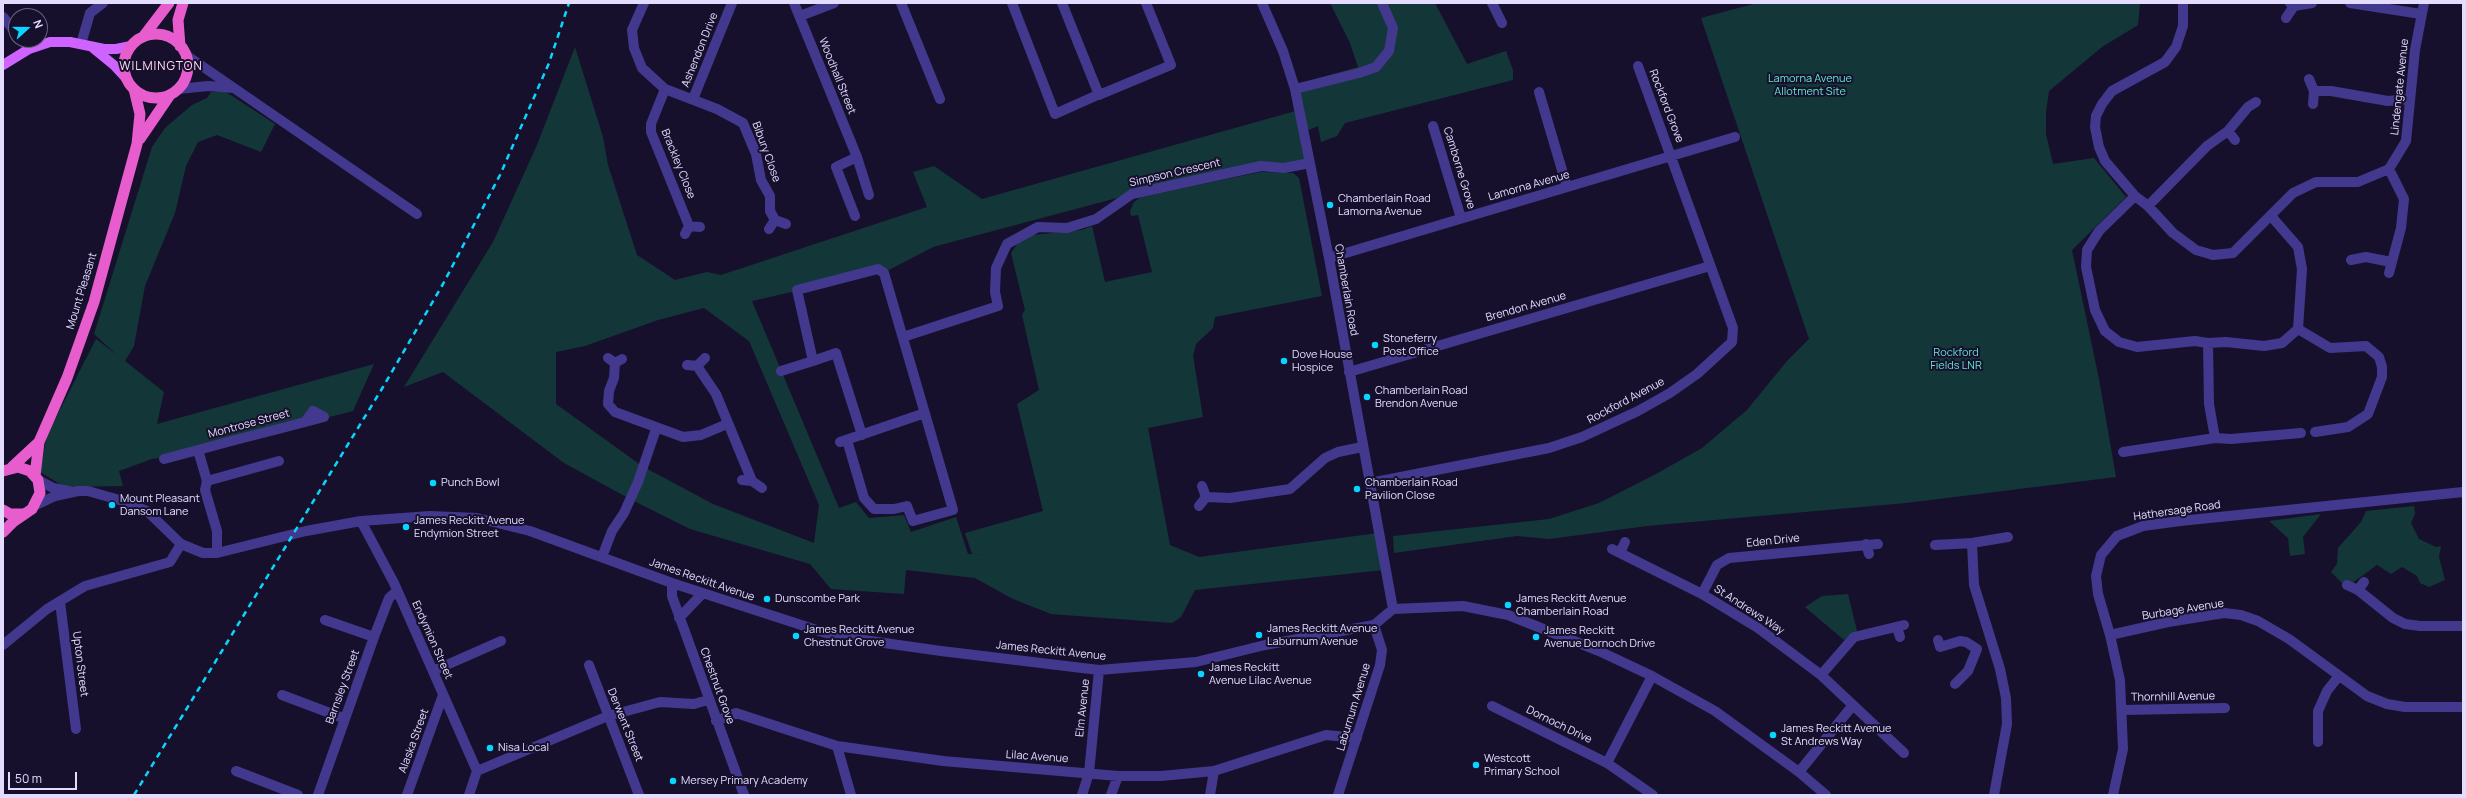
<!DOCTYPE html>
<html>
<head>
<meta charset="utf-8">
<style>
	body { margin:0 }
	#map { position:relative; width:2466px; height:798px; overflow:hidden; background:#17102d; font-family:Manrope,sans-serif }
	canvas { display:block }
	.frame { position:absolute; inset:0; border:4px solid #e3dcff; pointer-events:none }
	.north { position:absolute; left:8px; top:8px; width:40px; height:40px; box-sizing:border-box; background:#17102d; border:1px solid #696281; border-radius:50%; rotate:69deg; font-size:11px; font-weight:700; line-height:16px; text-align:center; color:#e3dcff }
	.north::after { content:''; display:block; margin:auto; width:14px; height:18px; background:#08d6ff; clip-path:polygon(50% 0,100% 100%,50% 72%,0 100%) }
	.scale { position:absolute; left:8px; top:772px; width:69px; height:18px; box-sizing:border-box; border:2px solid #e3dcff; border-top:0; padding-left:5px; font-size:12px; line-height:14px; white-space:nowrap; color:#e3dcff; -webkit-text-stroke:3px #17102d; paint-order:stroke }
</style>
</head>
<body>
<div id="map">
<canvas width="2466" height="798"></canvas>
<div class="frame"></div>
<div class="north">N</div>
<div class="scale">50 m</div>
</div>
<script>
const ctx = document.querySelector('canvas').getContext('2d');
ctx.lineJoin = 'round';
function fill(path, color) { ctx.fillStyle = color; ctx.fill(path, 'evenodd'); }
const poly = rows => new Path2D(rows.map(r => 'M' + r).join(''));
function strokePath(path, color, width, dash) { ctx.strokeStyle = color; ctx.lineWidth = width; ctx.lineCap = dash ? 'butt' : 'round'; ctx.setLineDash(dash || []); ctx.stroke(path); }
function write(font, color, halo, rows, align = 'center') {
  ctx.font = font + ' Manrope,sans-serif'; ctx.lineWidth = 4; ctx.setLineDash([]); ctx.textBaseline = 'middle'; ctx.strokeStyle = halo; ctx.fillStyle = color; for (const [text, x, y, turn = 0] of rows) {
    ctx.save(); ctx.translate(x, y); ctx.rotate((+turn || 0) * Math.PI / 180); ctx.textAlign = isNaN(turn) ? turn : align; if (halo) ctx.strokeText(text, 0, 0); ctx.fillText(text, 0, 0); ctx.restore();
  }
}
fill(poly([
	[1330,3,1435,3,1467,64,1506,51,1513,70,1513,80,1345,123,1337,136,1321,142,1318,126,1304,132,1310,163,1261,166,1132,194,933,247,889,270,752,301,839,508,856,502,869,518,904,515,911,532,956,517,968,554,997,555,972,554,965,533,1043,511,1017,404,1039,390,1022,315,1025,310,1011,253,1018,243,1033,235,1082,230,1092,226,1105,282,1152,272,1138,215,1131,216,1130,211,1134,202,1141,197,1246,175,1261,172,1293,173,1299,178,1322,296,1215,317,1213,328,1196,344,1193,356,1203,417,1148,428,1170,545,1199,557,1378,533,1384,570,1195,590,1181,617,1172,623,1051,614,1013,599,975,578,906,570,904,594,831,589,810,564,690,529,630,499,564,463,443,372,404,387,493,242,537,145,575,47,603,137,608,165,637,255,675,280,707,272,721,275,927,207,913,172,934,166,982,199,1299,110,1294,85,1358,67,1350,43],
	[704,308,749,341,819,505,814,543,713,504,642,466,556,404,556,352,585,346,658,320],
	[1757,3,2140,3,2138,25,2102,47,2049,91,2046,112,2046,134,2053,164,2094,158,2126,197,2072,250,2099,379,2116,477,1906,503,1647,526,1549,539,1517,536,1394,553,1393,536,1549,519,1599,503,1656,474,1702,448,1747,410,1787,361,1809,339,1701,18],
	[211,92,226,92,275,124,261,152,217,135,198,142,186,166,175,213,145,286,134,346,125,361,164,392,157,424,374,364,353,411,185,454,152,459,119,471,123,486,65,487,40,472,47,435,96,339,117,355,94,334,152,147,165,128,192,105,207,98],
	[2414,506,2415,514,2411,523,2419,539,2436,547,2441,546,2439,557,2445,580,2429,587,2420,583,2417,576,2402,567,2391,574,2377,565,2355,581,2345,586,2331,572,2337,564,2338,548,2361,522,2366,511],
	[2321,514,2303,537,2305,554,2290,556,2288,538,2269,521],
	[1848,594,1857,631,1844,640,1805,607,1822,596]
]), '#133738');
strokePath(poly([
	[644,3,632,30,634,48,642,68,665,89,717,109,743,123,756,154,761,180,770,196,770,211,775,220],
	[794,3,857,157,869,195],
	[901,3,940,99],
	[1012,3,1055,114,1102,93],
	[1062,3,1099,95,1171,65,1146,3],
	[1262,3,1283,51,1295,89,1329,258,1393,609],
	[1492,3,1502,23],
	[2183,3,2183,26,2176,47,2165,62,2112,91,2102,104,2096,116,2095,127,2099,147,2105,161,2135,196,2148,206,2173,233,2196,250,2213,255,2233,253,2293,193,2316,182,2358,182,2389,169,2406,141,2415,50,2424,3],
	[2350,3,2421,14],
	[2294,6,2312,3],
	[800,16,834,3],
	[3,17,16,33],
	[2286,18,2294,6,2290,3],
	[22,40,29,49],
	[81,44,90,13,103,3],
	[186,55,417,214],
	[2309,79,2314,91,2313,104],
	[178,89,208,86,234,88],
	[665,89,651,124,651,132,689,226],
	[1295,89,1359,73,1376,67,1389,51,1393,28,1382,3],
	[2314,91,2331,91,2388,101,2409,99],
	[1539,92,1567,187],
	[693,99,732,3],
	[1433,126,1461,218],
	[2228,131,2235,140],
	[2389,169,2404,199,2401,228,2389,273],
	[2135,196,2099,231,2087,250,2086,267,2095,310,2105,331,2119,342,2137,347,2195,341,2208,343,2226,342,2264,346,2282,343,2298,329,2302,269,2298,247,2271,216],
	[2148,206,2207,146,2228,131,2248,107,2256,102],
	[855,216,836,167,857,157],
	[769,229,775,220,786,224],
	[685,234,689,226,700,227],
	[1329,258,1735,137],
	[2351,260,2366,257,2391,262],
	[2298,329,2330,348,2366,346,2379,357,2382,367,2382,377,2368,414,2348,427,2315,432],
	[903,337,998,306,995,292,996,268,1007,244,1038,227,1067,228,1096,219,1132,194,1261,166,1284,168,1310,163],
	[2208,343,2209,404,2215,438],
	[608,358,615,363,622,359],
	[615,363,614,378,609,391,608,404,615,412,683,437,701,435,727,424],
	[687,365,697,366,705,358],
	[697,366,716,394,752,481],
	[781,371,813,361],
	[1349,372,1710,266],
	[847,440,864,498,874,509,894,509,907,506,913,521,953,510,884,273,878,269,797,290,813,361,836,353,862,435],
	[840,442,925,413],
	[198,450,235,440,286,427,324,417,313,411,305,422],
	[2123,452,2215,438,2231,439,2301,433],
	[164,459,198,450,207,481],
	[38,480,53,488,69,491],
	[742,480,752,481,762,488],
	[1370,483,1549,448,1582,437,1638,411,1670,393,1697,374,1732,342,1733,328,1638,66],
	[1206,497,1230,498,1290,489,1325,458,1338,452,1362,447],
	[36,505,55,496,78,491,88,491,123,501,147,511,181,544,203,553,217,553,306,531,361,521,430,516,477,518,530,531,672,583,835,636,941,651,1099,670,1196,662,1265,645,1374,625,1393,609,1463,606,1508,615,1599,651,1652,676,1715,711,1799,772,1826,795],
	[1199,506,1206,497,1202,486],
	[361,521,394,583,477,771],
	[1972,543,1974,585,2000,669,2006,698,2007,724,1994,795],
	[1866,544,1869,554],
	[1935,545,1972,543,2008,537],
	[1612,549,1702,594,1758,628,1821,675,1904,753],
	[217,553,217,531,205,490,207,481,279,461],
	[1620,553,1625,542],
	[602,557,612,531,624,513,638,482,656,429],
	[672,583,672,596,744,795],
	[2347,585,2358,590,2393,618,2405,624,2420,626,2463,626],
	[2358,590,2364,582],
	[1702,594,1717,565,1729,558,1878,544],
	[60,602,76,729],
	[679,618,702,594],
	[325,620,374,637],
	[1897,627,1900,637],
	[2110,635,2168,622,2224,613,2241,615,2258,621,2289,639,2367,696,2387,704,2405,707,2463,707],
	[1938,640,1940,647,1960,641,1966,642,1977,649,1968,671,1955,684],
	[3,645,47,609,85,586,170,562,181,544],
	[589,665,639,795],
	[433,671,501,641],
	[1821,675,1854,637,1904,625],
	[282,695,343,718],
	[1492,706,1607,763,1653,795],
	[2123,710,2225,708],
	[716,721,736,713,837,746,943,761,1118,776,1161,776,1214,771,1326,735,1357,738],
	[2318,742,2318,711,2327,691,2338,677],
	[837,746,851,795],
	[1607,763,1652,676],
	[236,771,298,795],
	[1799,772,1853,705],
	[318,795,374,637,389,598,397,591],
	[407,795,443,695],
	[469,795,477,771,608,716,660,702,694,704,708,700],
	[1082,795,1089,773,1099,670],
	[1111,795,1118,776],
	[1210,795,1214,771],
	[1338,795,1380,665,1382,650,1374,625],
	[2113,795,2123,749,2120,680,2110,635,2098,594,2096,576,2101,555,2117,536,2143,526,2180,521,2463,492]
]), '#42398f', 10);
strokePath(poly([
	[93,48,115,66,127,79],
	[3,65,29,49,50,42,70,42,104,49,116,49,131,46]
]), '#cf63ff', 10);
strokePath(poly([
	'124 66a32 32 0 1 1 64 0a32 32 0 1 1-64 0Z',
	[143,37,169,3],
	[180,46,178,20,183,3],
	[140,139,170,95],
	[12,467,39,442],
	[3,471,18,467,30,471,38,480,40,493,32,509,13,522,3,532],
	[35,476,39,442,67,378,94,302,137,144,140,114,134,89],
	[3,510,10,514,23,514]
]), '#e75dce', 11);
strokePath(poly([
	[134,795,383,387,443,284,500,175,549,63,569,3]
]), '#08d6ff', 2.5, [6, 5]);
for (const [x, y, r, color] of [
	[1330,205,4,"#08d6ff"],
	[1375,345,4,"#08d6ff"],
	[1284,361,4,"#08d6ff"],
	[1367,397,4,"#08d6ff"],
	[433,483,4,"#08d6ff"],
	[1357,489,4,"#08d6ff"],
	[112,505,4,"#08d6ff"],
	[406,527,4,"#08d6ff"],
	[767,599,4,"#08d6ff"],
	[1508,605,4,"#08d6ff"],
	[1259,635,4,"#08d6ff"],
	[796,636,4,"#08d6ff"],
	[1536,637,4,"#08d6ff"],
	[1201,674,4,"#08d6ff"],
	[1773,735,4,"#08d6ff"],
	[490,748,4,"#08d6ff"],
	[1476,765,4,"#08d6ff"],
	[673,781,4,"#08d6ff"]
]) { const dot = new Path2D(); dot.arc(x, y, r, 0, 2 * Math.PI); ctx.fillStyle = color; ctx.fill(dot); strokePath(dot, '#17102d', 1.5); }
write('11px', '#e3dcff', '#17102d', [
	["Ashendon Drive",700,50,-68],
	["Woodhall Street",837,76,68],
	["Lindengate Avenue",2400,87,-84],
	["Rockford Grove",1666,106,69],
	["Bibury Close",766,152,70],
	["Brackley Close",678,164,68],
	["Camborne Grove",1459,168,73],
	["Simpson Crescent",1175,173,-13],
	["Lamorna Avenue",1529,186,-16],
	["Chamberlain Road",1346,290,80],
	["Mount Pleasant",82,291,-73],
	["Brendon Avenue",1526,307,-16],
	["Rockford Avenue",1626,401,-28],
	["Montrose Street",249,424,-15],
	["Hathersage Road",2177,511,-8],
	["Eden Drive",1773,541,-6],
	["James Reckitt Avenue",702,580,19],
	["St Andrews Way",1749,610,33],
	["Burbage Avenue",2183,610,-9],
	["Endymion Street",432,640,66],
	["James Reckitt Avenue",1051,651,6],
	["Upton Street",80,664,83],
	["Chestnut Grove",717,686,70],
	["Barnsley Street",343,687,-70],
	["Thornhill Avenue",2173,697,-1],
	["Laburnum Avenue",1354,707,-73],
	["Elm Avenue",1083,708,-84],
	["Derwent Street",625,725,68],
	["Dornoch Drive",1559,725,26],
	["Alaska Street",414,741,-70],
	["Lilac Avenue",1037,757,4]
]);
write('11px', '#60e7ce', '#17102d', [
	["Lamorna Avenue",1810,79],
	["Allotment Site",1810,92],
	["Rockford",1956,353],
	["Fields LNR",1956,366]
]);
write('11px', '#e3dcff', '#17102d', [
	["Chamberlain Road",1338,199],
	["Lamorna Avenue",1338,212],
	["Stoneferry",1383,339],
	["Post Office",1383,352],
	["Dove House",1292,355],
	["Hospice",1292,368],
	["Chamberlain Road",1375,391],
	["Brendon Avenue",1375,404],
	["Punch Bowl",441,483],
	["Chamberlain Road",1365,483],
	["Pavilion Close",1365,496],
	["Mount Pleasant",120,499],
	["Dansom Lane",120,512],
	["James Reckitt Avenue",414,521],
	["Endymion Street",414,534],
	["Dunscombe Park",775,599],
	["James Reckitt Avenue",1516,599],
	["Chamberlain Road",1516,612],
	["James Reckitt Avenue",1267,629],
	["Laburnum Avenue",1267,642],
	["James Reckitt Avenue",804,630],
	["Chestnut Grove",804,643],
	["James Reckitt",1544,631],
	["Avenue Dornoch Drive",1544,644],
	["James Reckitt",1209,668],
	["Avenue Lilac Avenue",1209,681],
	["James Reckitt Avenue",1781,729],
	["St Andrews Way",1781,742],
	["Nisa Local",498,748],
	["Westcott",1484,759],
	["Primary School",1484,772],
	["Mersey Primary Academy",681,781]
], 'left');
ctx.letterSpacing = '1px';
write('12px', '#ffdef1', '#17102d', [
	["WILMINGTON",161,67]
]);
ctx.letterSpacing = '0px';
</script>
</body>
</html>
